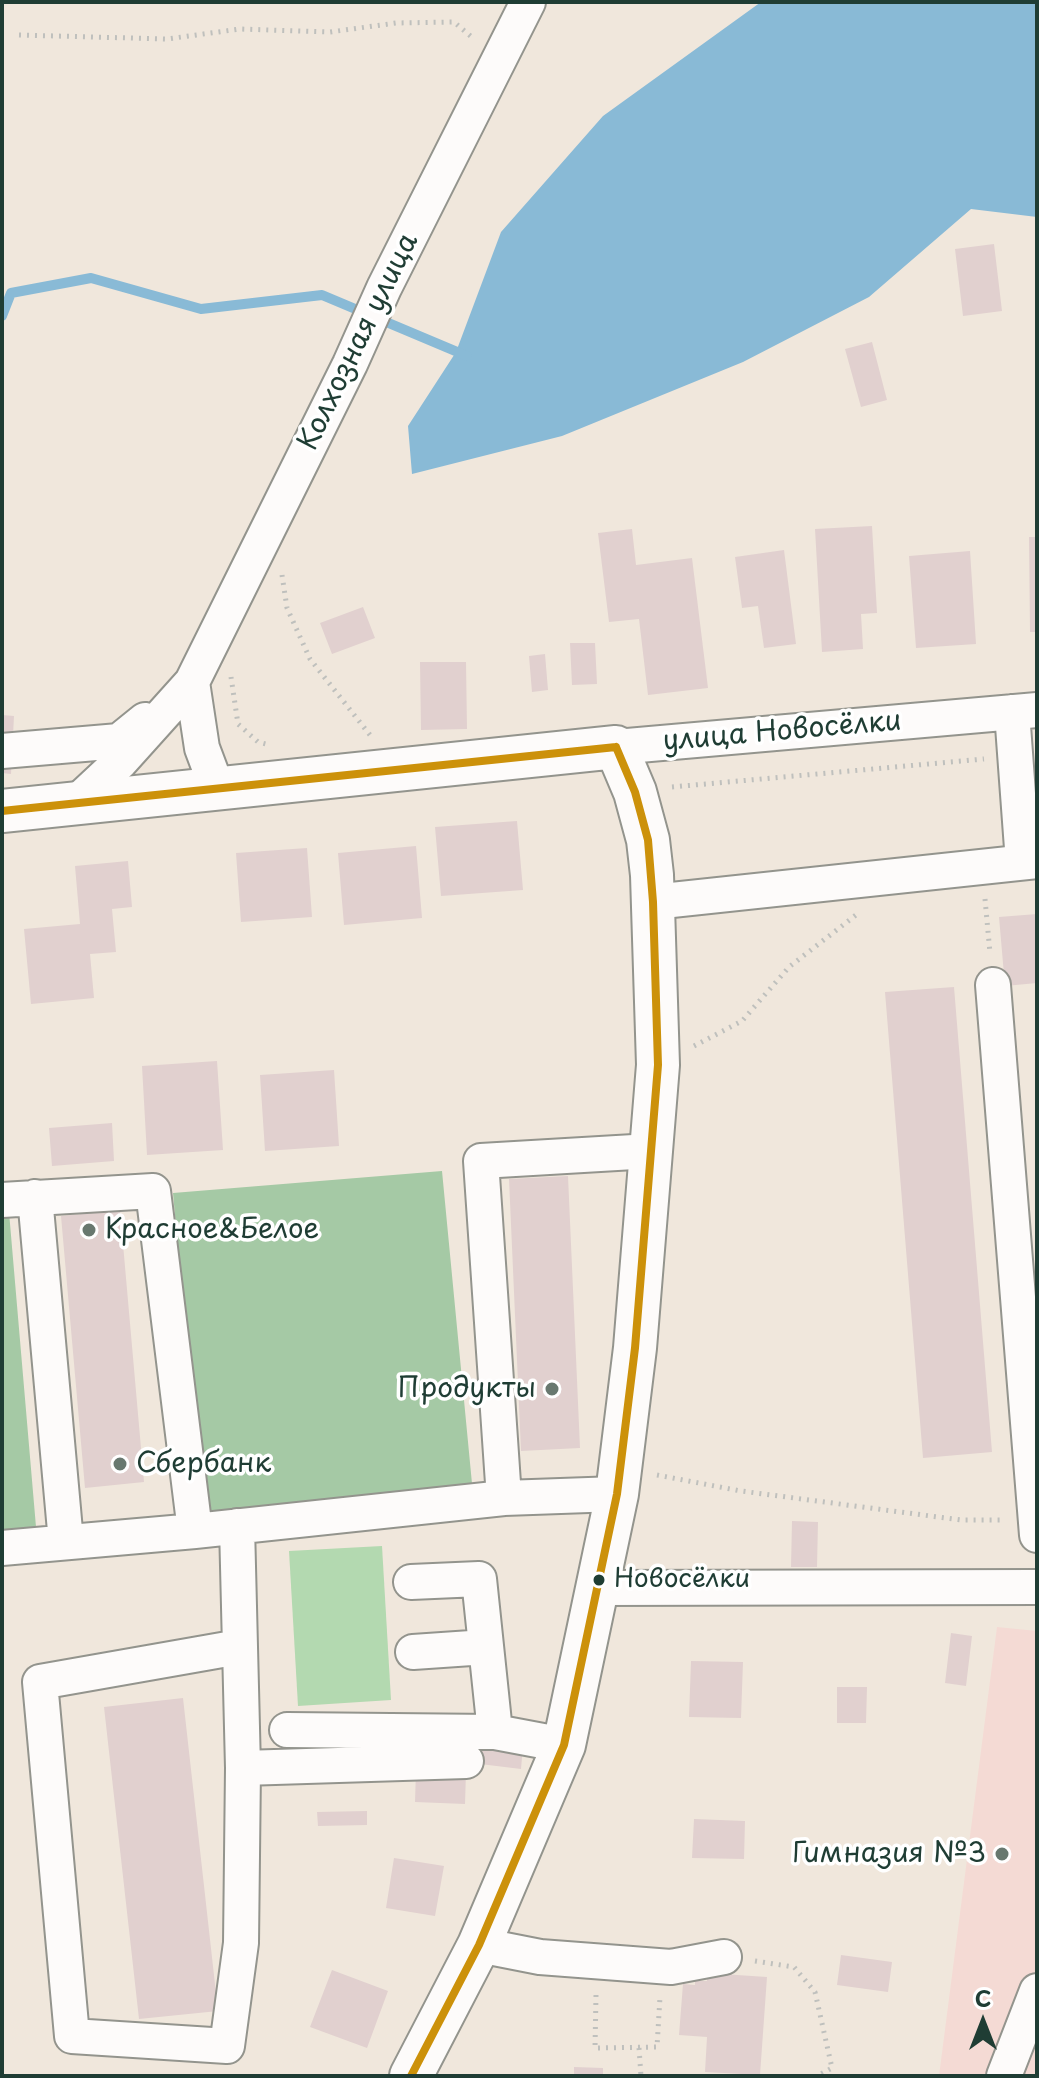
<!DOCTYPE html>
<html>
<head>
<meta charset="utf-8">
<style>
	body { margin:0 }
	#map { position:relative; width:1039px; height:2078px; overflow:hidden; background:#f0e7dc; font-family:"Playpen Sans",sans-serif }
	canvas { display:block }
	.frame { position:absolute; inset:0; border:4px solid #1f3d34; pointer-events:none }
	.north { position:absolute; left:943px; top:1982px; width:80px; height:80px; -webkit-text-stroke:6px #fff; paint-order:stroke; rotate:0deg; font-size:22px; font-weight:700; line-height:32px; text-align:center; color:#1f3d34 }
	.north::after { content:''; display:block; margin:auto; width:28px; height:36px; background:#1f3d34; clip-path:polygon(50% 0,100% 100%,50% 72%,0 100%) }
</style>
</head>
<body>
<div id="map">
<canvas width="1039" height="2078"></canvas>
<div class="frame"></div>
<div class="north">С</div>
</div>
<script>
const ctx = document.querySelector('canvas').getContext('2d');
ctx.lineJoin = 'round';
function fill(path, color) { ctx.fillStyle = color; ctx.fill(path, 'evenodd'); }
const poly = rows => new Path2D(rows.map(r => 'M' + r).join(''));
function strokePath(path, color, width, dash) { ctx.strokeStyle = color; ctx.lineWidth = width; ctx.lineCap = dash ? 'butt' : 'round'; ctx.setLineDash(dash || []); ctx.stroke(path); }
function write(font, color, halo, rows, align = 'center') {
  ctx.font = font + ' "Playpen Sans",sans-serif'; ctx.lineWidth = 7; ctx.setLineDash([]); ctx.textBaseline = 'middle'; ctx.strokeStyle = halo; ctx.fillStyle = color; for (const [text, x, y, turn = 0] of rows) {
    ctx.save(); ctx.translate(x, y); ctx.rotate((+turn || 0) * Math.PI / 180); ctx.textAlign = isNaN(turn) ? turn : align; if (halo) ctx.strokeText(text, 0, 0); ctx.fillText(text, 0, 0); ctx.restore();
  }
}
fill(poly([
	[997,1627,1037,1631,1037,2076,939,2076]
]), '#f4dad4');
fill(poly([
	[382,1546,391,1700,298,1706,289,1551]
]), '#b3d9b0');
fill(poly([
	[442,1171,473,1494,202,1516,173,1193],
	[9,1212,36,1527,2,1530,2,1213]
]), '#a5c9a5');
fill(poly([
	[761,2,1037,2,1037,217,971,209,869,297,743,362,562,436,412,474,408,426,456,352,501,232,603,116]
]), '#89bad6');
strokePath(poly([
	[2,316,11,293,91,278,201,309,322,295,467,356]
]), '#89bad6', 10);
fill(poly([
	[994,244,1002,311,963,316,955,249],
	[872,342,887,400,861,407,845,349],
	[872,526,877,613,861,614,863,649,822,652,815,529],
	[632,529,636,565,692,558,708,688,648,695,639,619,609,622,598,533],
	[1029,537,1037,537,1037,632,1030,632],
	[784,550,796,644,764,648,758,606,742,608,735,557],
	[970,551,976,644,916,648,909,556],
	[363,607,375,638,332,654,320,623],
	[570,643,595,643,597,684,572,685],
	[545,654,548,690,532,692,529,656],
	[420,662,466,662,467,729,421,730],
	[2,715,14,716,11,774,2,773],
	[517,821,523,890,441,896,435,827],
	[416,846,422,918,344,925,338,853],
	[307,848,312,917,241,922,236,853],
	[128,861,132,907,112,909,116,952,90,954,94,998,31,1004,24,929,80,924,75,866],
	[1037,914,1037,983,1005,986,999,917],
	[954,987,992,1452,923,1458,885,992],
	[217,1061,223,1150,147,1155,142,1066],
	[334,1070,339,1146,265,1151,260,1075],
	[112,1123,114,1161,52,1166,49,1128],
	[568,1176,580,1448,521,1451,509,1179],
	[120,1210,144,1482,85,1488,61,1216],
	[792,1521,818,1522,817,1567,791,1567],
	[951,1633,972,1636,966,1686,945,1683],
	[691,1661,743,1662,741,1718,689,1717],
	[837,1687,867,1687,866,1723,837,1723],
	[183,1698,218,2011,139,2019,104,1707],
	[475,1740,523,1746,521,1769,472,1763],
	[416,1770,466,1772,465,1804,415,1802],
	[367,1811,367,1825,318,1826,317,1812],
	[694,1819,745,1821,744,1859,692,1858],
	[394,1858,444,1866,435,1916,386,1908],
	[841,1955,892,1962,888,1992,837,1985],
	[332,1970,388,1991,367,2048,310,2027],
	[707,1973,767,1977,760,2075,705,2072,707,2037,679,2035,683,1984,695,1985,695,1981,707,1981],
	[574,2067,603,2068,603,2076,574,2076]
]), '#e1d0cf');
const minor = poly([
	[192,682,202,748,217,788],
	[1012,712,1023,862],
	[616,747,1037,710],
	[2,751,119,741,145,720],
	[76,803,121,761,192,682,350,364,384,288,528,2],
	[653,902,1037,861],
	[993,985,1037,1535],
	[35,1197,66,1542],
	[2,1200,153,1191,195,1531],
	[504,1498,481,1161,651,1151],
	[237,1526,243,1768,241,1943,227,2046,72,2036,40,1682,239,1647],
	[2,1548,195,1531,504,1498,617,1494],
	[411,1582,479,1579,495,1732],
	[599,1588,1037,1587],
	[413,1652,486,1647],
	[287,1730,495,1732,564,1745],
	[243,1768,466,1761],
	[479,1945,540,1957,671,1967,724,1957],
	[1004,2076,1037,1991]
]);
const major = poly([
	[2,811,616,747,635,792,648,840,652,875,658,1065,635,1348,617,1494,564,1745,479,1945,411,2076]
]);
strokePath(minor, '#93948d', 38);
strokePath(major, '#93948d', 46);
strokePath(poly([
	[19,35,167,39,240,29,330,32,396,23,454,22,474,39],
	[282,575,287,608,310,659,370,735],
	[231,677,238,724,258,742,266,744],
	[672,787,984,759],
	[985,899,990,953],
	[694,1046,742,1021,789,967,856,915],
	[657,1475,741,1491,961,1520,1004,1520],
	[755,1961,794,1967,815,1992,832,2068,817,2076],
	[596,1995,595,2048,657,2047,660,1997],
	[639,2048,641,2076]
]), '#bfc0bd', 5, [2, 6]);
strokePath(minor, '#fdfbfa', 34);
strokePath(major, '#fdfbfa', 42);
strokePath(poly([
	[2,811,616,747],
	[411,2076,479,1945,564,1745,617,1494,635,1348,658,1065,653,902,648,840,635,792,616,747]
]), '#cc910a', 8);
for (const [x, y, r, color] of [
	[89,1230,8,"#68786f"],
	[552,1389,8,"#68786f"],
	[120,1464,8,"#68786f"],
	[599,1580,7,"#1f3d34"],
	[1002,1854,8,"#68786f"]
]) { const dot = new Path2D(); dot.arc(x, y, r, 0, 2 * Math.PI); ctx.fillStyle = color; ctx.fill(dot); strokePath(dot, '#fff', 3); }
write('26px', '#1f3d34', '#fff', [
	["Новосёлки",614,1580]
], 'left');
write('28px', '#1f3d34', '#fff', [
	["Колхозная улица",359,342,-64],
	["улица Новосёлки",782,732,-5]
]);
write('28px', '#1f3d34', '#fff', [
	["Красное&Белое",105,1230],
	["Продукты",536,1389,"right"],
	["Сбербанк",136,1464],
	["Гимназия №3",986,1854,"right"]
], 'left');
</script>
</body>
</html>
